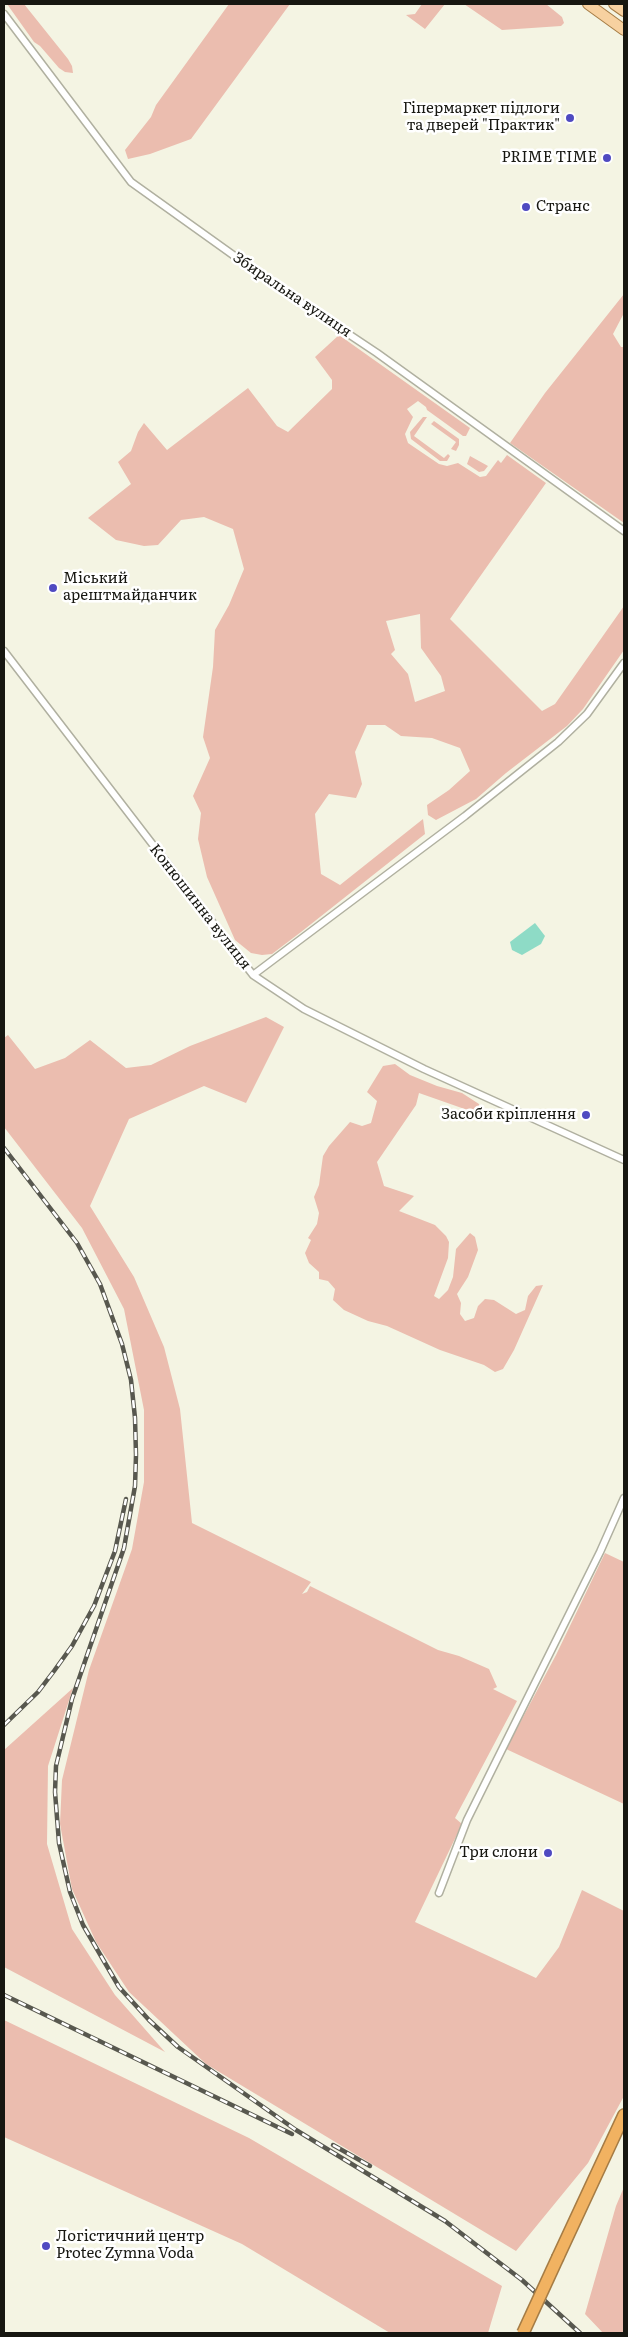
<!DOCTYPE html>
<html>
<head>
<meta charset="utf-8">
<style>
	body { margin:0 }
	#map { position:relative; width:628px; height:2337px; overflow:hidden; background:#f4f4e3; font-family:Literata,serif }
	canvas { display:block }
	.frame { position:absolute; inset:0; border:5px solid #171711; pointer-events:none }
</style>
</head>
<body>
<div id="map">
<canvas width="628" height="2337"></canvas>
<div class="frame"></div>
</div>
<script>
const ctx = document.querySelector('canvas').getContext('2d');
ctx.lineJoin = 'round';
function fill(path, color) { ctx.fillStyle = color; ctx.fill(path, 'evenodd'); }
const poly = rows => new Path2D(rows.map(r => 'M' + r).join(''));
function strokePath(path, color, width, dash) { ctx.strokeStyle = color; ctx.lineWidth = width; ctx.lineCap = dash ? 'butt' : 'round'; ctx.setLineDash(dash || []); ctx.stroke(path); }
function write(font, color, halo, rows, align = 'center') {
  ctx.font = font + ' Literata,serif'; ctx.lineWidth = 5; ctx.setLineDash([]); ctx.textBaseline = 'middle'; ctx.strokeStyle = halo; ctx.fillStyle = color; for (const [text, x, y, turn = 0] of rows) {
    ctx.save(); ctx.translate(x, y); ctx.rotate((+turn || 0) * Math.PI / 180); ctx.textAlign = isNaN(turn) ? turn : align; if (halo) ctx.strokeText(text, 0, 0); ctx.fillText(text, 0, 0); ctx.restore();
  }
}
fill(poly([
	[7,4,24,4,68,59,72,66,73,73,65,72,59,68,40,46,34,42],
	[229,4,290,4,191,139,150,154,128,159,125,150,151,117,156,105],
	[422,4,445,4,425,29,406,15,415,14],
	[464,4,546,4,562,17,564,23,561,26,502,30],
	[624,294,624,313,613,334,621,347,624,347,624,523,510,443,545,393],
	[339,335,470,428,466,436,463,436,427,410,426,407,418,401,407,409,413,417,405,434,408,443,439,464,447,466,458,463,480,477,486,476,498,460,501,463,507,455,546,483,450,619,542,711,555,704,624,606,624,650,583,709,567,726,506,773,476,799,436,820,428,815,427,805,449,790,470,771,460,748,432,738,401,736,385,725,367,725,355,752,362,784,356,798,329,794,315,814,321,874,340,885,423,819,425,834,301,932,272,954,262,955,251,953,235,940,207,877,198,839,201,813,193,796,210,758,203,737,213,667,215,630,229,605,244,569,233,529,204,517,181,520,158,545,144,546,116,540,88,518,131,484,118,462,131,451,138,432,144,423,167,450,248,388,277,426,288,432,332,389,332,380,315,357],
	[420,614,421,648,441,676,445,691,415,702,408,674,391,654,395,650,386,621],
	[423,417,427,417,414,436,444,458,448,454,450,456,447,461,440,461,411,439,410,432],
	[434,421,459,439,459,445,456,451,451,449,456,442,431,424],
	[470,456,488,466,484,471,479,472,467,464],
	[266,1017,284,1027,246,1103,204,1086,129,1119,90,1206,134,1277,164,1347,180,1409,192,1523,311,1582,302,1594,307,1592,310,1586,438,1650,459,1656,489,1669,497,1687,493,1689,517,1701,455,1818,462,1824,415,1922,536,1978,559,1947,582,1890,624,1911,624,2096,588,2163,516,2251,206,2064,129,1992,96,1942,72,1889,60,1824,62,1780,89,1670,132,1549,144,1482,144,1410,124,1309,82,1228,4,1127,4,1038,8,1035,35,1069,65,1058,90,1040,126,1068,151,1065,190,1046],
	[395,1064,410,1075,437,1086,462,1093,479,1104,480,1109,476,1113,419,1093,416,1105,377,1162,384,1186,414,1196,399,1211,435,1225,446,1236,449,1242,448,1258,434,1296,439,1299,448,1290,453,1277,456,1249,470,1233,475,1237,478,1250,468,1277,457,1294,461,1303,460,1314,465,1321,474,1318,478,1306,485,1299,494,1300,516,1314,525,1310,528,1296,536,1286,543,1285,514,1350,503,1369,495,1372,484,1365,440,1350,387,1326,368,1321,344,1310,333,1300,335,1289,328,1281,319,1279,319,1272,309,1263,305,1253,311,1240,308,1238,317,1224,319,1213,314,1197,319,1185,323,1156,329,1146,350,1122,362,1126,371,1123,377,1101,367,1092,383,1066],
	[605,1553,624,1562,624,1804,506,1749,556,1655],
	[73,1688,48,1766,47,1844,72,1929,115,1995,165,2052,4,1967,4,1750],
	[4,2020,249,2138,502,2286,488,2333,390,2333,242,2244,4,2137],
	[624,2187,624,2333,603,2333,585,2314,616,2206]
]), '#ebbdaf');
fill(poly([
	[535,923,545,936,541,944,522,955,512,950,510,942]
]), '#8edbc6');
const street = poly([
	[4,14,131,182,275,285,377,353,624,531],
	[4,651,253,975,304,1009,424,1069,624,1160],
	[253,975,465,816,558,742,587,714,624,663],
	[439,1893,467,1820,600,1552,624,1498]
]);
const primary = poly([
	[588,4,624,30],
	[614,4,624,11]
]);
const highway = poly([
	[558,2257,624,2115]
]);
strokePath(street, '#b0b0a0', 9);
strokePath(primary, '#a57c45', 12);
strokePath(highway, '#a57c45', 14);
strokePath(street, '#fff', 6);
strokePath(primary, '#f7d1a0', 10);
strokePath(highway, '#f1b261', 11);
const rail = poly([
	[4,1148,77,1243,100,1284,122,1344,131,1380,135,1418,136,1455,135,1486,124,1548,72,1699,56,1766,55,1792,59,1843,70,1892,83,1925,119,1987,149,2020,178,2047,296,2130,445,2221,522,2280,580,2333],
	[4,1725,38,1692,54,1671,72,1646,94,1606,115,1551,126,1499],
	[4,1995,292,2134],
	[333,2145,370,2166]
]);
strokePath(rail, '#58584f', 4.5);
strokePath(rail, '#fff', 2.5, [8]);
const highwayBridge = poly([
	[523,2333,558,2257]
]);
strokePath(highwayBridge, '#a57c45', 14, []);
strokePath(highwayBridge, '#f1b261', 11);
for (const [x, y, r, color] of [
	[570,118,5,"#4f4ac1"],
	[607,158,5,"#4f4ac1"],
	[526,207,5,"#4f4ac1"],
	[53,588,5,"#4f4ac1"],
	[586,1115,5,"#4f4ac1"],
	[548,1853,5,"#4f4ac1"],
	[46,2246,5,"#4f4ac1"]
]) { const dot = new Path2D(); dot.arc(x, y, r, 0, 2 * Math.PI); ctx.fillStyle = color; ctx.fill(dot); strokePath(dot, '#fff', 2); }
write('15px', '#171711', '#fff', [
	["Гіпермаркет підлоги",560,109],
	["та дверей \"Практик\"",560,126],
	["PRIME TIME",597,158],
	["Странс",536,207,"left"],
	["Міський",63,579,"left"],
	["арештмайданчик",63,596,"left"],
	["Засоби кріплення",576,1115],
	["Три слони",538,1853],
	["Логістичний центр",56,2237,"left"],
	["Protec Zymna Voda",56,2254,"left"]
], 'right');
write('15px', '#171711', '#fff', [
	["Збиральна вулиця",292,295,34],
	["Конюшинна вулиця",200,907,52]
]);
</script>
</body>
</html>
